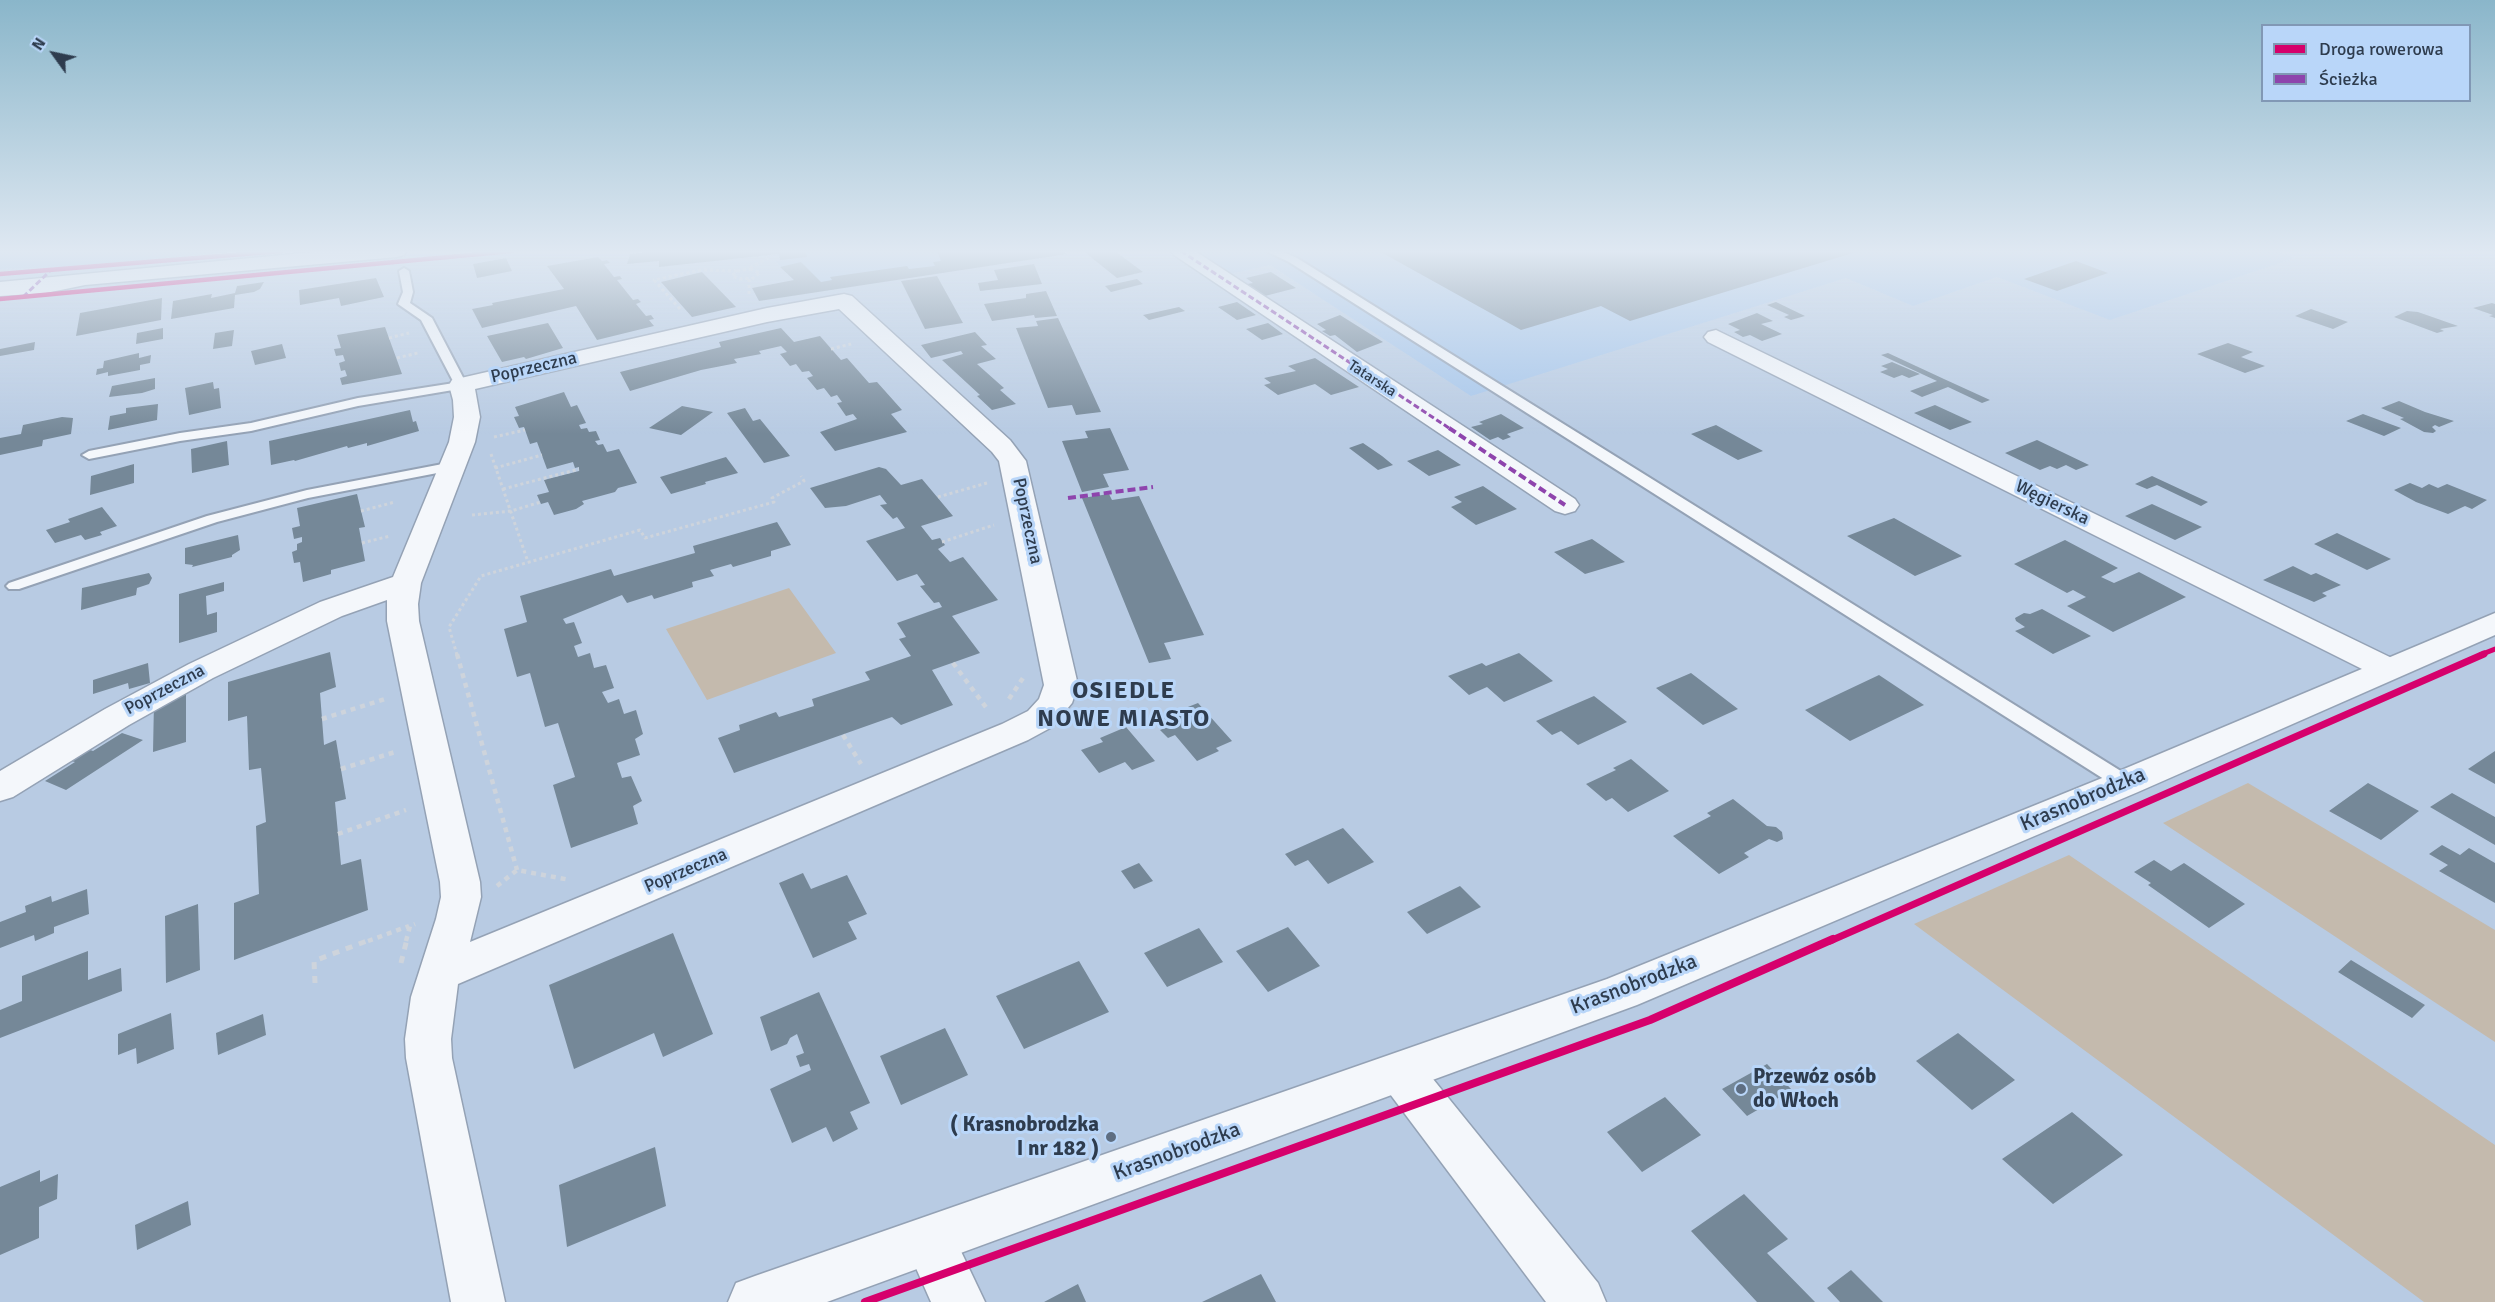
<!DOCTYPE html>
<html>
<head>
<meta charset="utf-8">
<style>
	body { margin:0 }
	#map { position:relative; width:2495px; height:1302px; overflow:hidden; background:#b8cbe3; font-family:Signika,sans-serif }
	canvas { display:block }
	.legend { position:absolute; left:2261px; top:24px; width:210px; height:78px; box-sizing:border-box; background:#b9d6f9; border:2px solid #8198b5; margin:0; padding:8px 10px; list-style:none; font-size:18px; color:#2e3c4e }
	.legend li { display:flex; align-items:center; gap:12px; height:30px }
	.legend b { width:30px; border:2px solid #8198b5 }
	.north { position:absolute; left:24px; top:24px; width:60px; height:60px; -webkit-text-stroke:4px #b9d6f9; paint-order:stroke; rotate:303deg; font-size:16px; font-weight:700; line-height:24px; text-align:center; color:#2e3c4e }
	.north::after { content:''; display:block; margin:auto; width:21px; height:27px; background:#2e3c4e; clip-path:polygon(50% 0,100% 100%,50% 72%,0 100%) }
</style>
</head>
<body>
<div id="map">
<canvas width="2495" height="1302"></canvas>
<ul class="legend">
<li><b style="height:8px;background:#d6006c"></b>Droga rowerowa</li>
<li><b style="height:8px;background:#8e44ad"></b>Ścieżka</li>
</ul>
<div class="north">N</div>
</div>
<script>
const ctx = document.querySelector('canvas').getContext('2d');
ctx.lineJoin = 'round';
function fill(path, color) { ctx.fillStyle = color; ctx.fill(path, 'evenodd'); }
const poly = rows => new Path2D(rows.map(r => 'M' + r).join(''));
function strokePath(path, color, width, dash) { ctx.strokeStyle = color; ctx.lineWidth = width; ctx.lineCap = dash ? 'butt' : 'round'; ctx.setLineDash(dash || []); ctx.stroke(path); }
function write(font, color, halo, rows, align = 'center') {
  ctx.font = font + ' Signika,sans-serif'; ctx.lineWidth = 6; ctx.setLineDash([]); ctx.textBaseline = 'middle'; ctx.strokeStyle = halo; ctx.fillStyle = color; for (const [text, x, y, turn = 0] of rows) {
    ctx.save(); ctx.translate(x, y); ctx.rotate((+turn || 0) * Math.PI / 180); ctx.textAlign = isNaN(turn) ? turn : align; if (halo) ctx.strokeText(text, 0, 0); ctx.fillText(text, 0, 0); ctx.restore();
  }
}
fill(poly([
	[0,251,244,251,63,267,0,269],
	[779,251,1063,251,1067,254,805,292,775,261,780,260],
	[1195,251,2276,251,2295,258,2110,320,1997,277,1913,306,1846,278,1471,396,1270,265,1230,274]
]), '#a6c6eb');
fill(poly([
	[789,588,836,653,707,700,666,629],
	[2248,783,2495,930,2495,1042,2163,823],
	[2069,855,2495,1145,2495,1302,2424,1302,1914,924]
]), '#c4baad');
fill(poly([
	[654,251,806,251,807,257,780,260,779,254,659,267,659,261,627,264,630,254],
	[937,251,1064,251,1067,254,759,301,752,288,794,280,780,267,801,262,821,282,832,280,830,277,907,266,909,269,935,266,933,262,941,261],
	[1083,251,1115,251,1143,272,1117,278],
	[1379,251,1855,251,1856,252,1630,321,1601,306,1521,330],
	[598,257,602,261,607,260,610,263,604,264,614,277,620,276,622,279,617,280,633,300,638,299,641,302,636,304,646,316,651,315,654,319,649,320,654,326,597,340,576,306,482,328,472,309,493,305,492,303,564,289,547,266],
	[506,258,512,271,477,278,473,264],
	[2076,261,2108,273,2057,291,2024,279],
	[1034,264,1042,284,980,291,978,283,998,280,994,270],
	[702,272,736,307,692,317,661,282],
	[1271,272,1296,288,1265,296,1247,284,1253,283,1246,278],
	[937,276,963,323,925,329,901,281],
	[376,278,384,297,341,306,339,298,300,305,299,290],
	[1137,279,1143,284,1111,292,1105,286],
	[264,282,260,289,254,292,235,295,234,308,171,319,173,301,212,294,211,298,235,293,237,286],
	[1046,291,1057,316,1035,318,1034,315,992,321,984,304,1026,298,1026,294],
	[162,298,161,320,76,336,80,313],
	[1237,302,1256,315,1237,320,1218,307],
	[1776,302,1805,316,1791,320,1784,317,1789,315,1767,305],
	[2492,303,2495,304,2495,318,2489,316,2493,315,2473,308],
	[1179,307,1185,311,1149,320,1143,315],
	[2311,309,2348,322,2333,329,2295,316],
	[2407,311,2418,312,2458,326,2440,329,2444,331,2437,333,2394,317],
	[1757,313,1773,321,1761,324,1782,334,1762,341,1750,335,1743,337,1734,332,1740,330,1728,324],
	[1340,315,1383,342,1357,352,1335,335,1330,336,1322,331,1326,330,1317,324],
	[1058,318,1101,412,1076,415,1072,405,1048,408,1016,328,1038,326,1036,321],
	[548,323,563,348,526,359,524,357,502,362,487,336],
	[1268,323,1283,334,1262,340,1246,329],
	[385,327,402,374,342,385,340,378,347,376,345,370,341,371,339,363,345,361,343,355,336,356,334,349,341,348,337,335],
	[163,328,163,339,136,344,137,333],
	[781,328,794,342,820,336,841,360,847,358,869,383,877,382,902,410,891,414,907,432,835,451,820,432,857,419,853,414,846,416,837,403,842,402,837,395,831,397,824,388,817,390,807,378,813,376,809,371,802,372,796,364,790,366,780,354,787,352,781,346,759,351,761,354,734,359,737,363,701,370,630,391,620,372,721,347,719,342],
	[234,330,232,346,213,349,215,333],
	[975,332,987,345,981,346,996,359,977,364,1004,388,1000,390,1016,404,992,410,977,396,980,395,942,360,963,354,961,351,931,358,921,345],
	[35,342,34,350,0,356,0,349],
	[2228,343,2253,352,2241,357,2265,366,2245,373,2197,354],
	[282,344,286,358,255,365,251,351],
	[139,353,139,358,151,355,150,363,140,365,140,370,108,376,108,372,96,375,97,369,103,368,104,361],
	[1888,353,1944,379,1990,400,1982,403,1948,387,1922,397,1910,391,1937,381,1881,355],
	[1315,358,1359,387,1331,395,1315,384,1278,395,1264,385,1271,383,1264,378,1296,371,1288,366],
	[1892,362,1920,374,1909,378,1902,375,1894,378,1880,372,1888,369,1881,366],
	[155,378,155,389,142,393,109,397,112,386],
	[213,382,214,389,219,388,221,408,189,415,185,388],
	[564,392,571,407,577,405,586,423,579,425,581,429,587,428,589,432,596,431,600,440,595,441,598,445,603,444,607,452,619,449,637,483,618,488,615,492,582,501,584,504,576,509,554,515,548,502,541,504,537,495,549,492,544,480,579,471,579,467,575,468,573,462,547,469,537,442,530,444,524,427,519,428,514,417,519,416,515,407],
	[2399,401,2425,412,2454,421,2439,427,2435,425,2432,427,2436,431,2433,433,2424,432,2400,419,2404,418,2381,408],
	[158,404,157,420,108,430,110,416,126,413,126,408],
	[1935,405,1972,422,1950,430,1914,413],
	[682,406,713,412,681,435,649,428],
	[745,408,753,421,760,419,790,456,764,463,727,413],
	[410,410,413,422,416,421,419,431,367,446,367,443,348,448,347,446,295,461,294,460,271,465,269,441],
	[1501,414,1524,428,1507,434,1511,437,1503,440,1498,437,1490,440,1471,427,1483,424,1479,422],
	[2363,414,2401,428,2384,436,2346,421],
	[62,417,73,418,71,434,43,440,42,446,0,455,0,438,21,434,23,425],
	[1716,425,1763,451,1738,460,1691,434],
	[1110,428,1129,470,1103,474,1109,487,1082,492,1062,441,1088,438,1085,431],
	[2037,440,2089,465,2076,470,2066,465,2057,469,2050,466,2040,470,2005,453],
	[227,441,229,465,192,473,191,449],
	[1363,443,1382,456,1393,465,1378,470,1349,448],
	[1438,450,1461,465,1429,476,1407,461],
	[726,457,738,473,705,482,706,484,671,494,660,477],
	[134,464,134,483,90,495,91,476],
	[879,467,886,469,901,485,922,479,953,516,921,526,932,540,940,538,945,545,938,549,950,562,963,557,998,600,952,616,980,653,932,670,953,705,901,725,892,717,734,773,718,738,740,730,739,725,776,712,779,717,814,706,812,699,870,680,865,672,911,656,899,639,906,637,897,623,942,607,939,602,934,603,920,586,925,585,917,574,897,581,866,541,905,528,897,517,893,519,880,505,887,504,880,495,846,506,825,508,810,488],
	[2152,476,2208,502,2201,506,2157,485,2147,489,2135,484],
	[2410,483,2422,488,2429,484,2438,488,2447,484,2487,500,2472,509,2465,506,2448,514,2416,502,2394,490],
	[1483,486,1517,509,1476,525,1451,507,1462,502,1454,497],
	[357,494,365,527,359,528,365,561,331,570,331,574,303,582,300,562,294,563,292,552,297,550,297,544,302,542,302,537,294,539,292,528,300,526,297,508],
	[1109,494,1112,500,1139,496,1204,635,1164,643,1171,659,1149,663,1082,498],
	[2152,504,2202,527,2175,540,2125,516],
	[102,507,117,526,100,532,102,535,85,540,81,535,55,543,46,530,70,522,68,519],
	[1894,518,1962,556,1915,576,1847,536],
	[777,522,791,545,771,551,771,556,733,567,731,564,710,570,714,576,692,582,693,587,654,599,652,595,627,603,622,595,563,619,566,624,574,622,582,643,574,646,578,657,590,653,594,668,606,665,614,688,602,692,608,703,619,699,624,714,636,710,643,734,635,739,640,755,617,763,622,778,631,776,642,801,633,806,638,824,571,848,553,785,575,777,558,723,545,727,530,673,517,677,504,629,527,622,520,596,611,569,614,576,695,553,693,546],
	[2337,533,2391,559,2367,570,2314,544],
	[238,535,240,550,232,555,232,557,192,567,193,565,185,564,185,548],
	[1592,539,1625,562,1585,574,1554,552],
	[2065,540,2118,568,2101,577,2114,583,2139,572,2186,597,2113,632,2067,606,2086,597,2073,590,2067,593,2014,564],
	[2293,566,2311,575,2316,573,2341,585,2322,593,2327,596,2314,602,2263,580],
	[149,573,152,578,149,584,137,588,136,595,81,610,82,588],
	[224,582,224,591,206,596,207,615,217,612,217,632,179,643,179,594],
	[2042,609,2091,636,2053,654,2015,631,2025,627,2016,621,2015,618,2024,613,2030,614],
	[330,652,336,687,320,693,324,745,336,740,346,799,335,802,341,865,361,859,368,910,234,960,234,903,259,894,256,826,266,822,261,768,249,770,247,716,228,721,228,682],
	[1519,653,1553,681,1504,702,1487,687,1469,695,1448,676,1482,663,1486,666],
	[148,663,150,683,129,689,128,683,93,694,93,680],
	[1691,673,1738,709,1703,725,1656,688],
	[1879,675,1924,705,1850,741,1805,710],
	[186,693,186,742,153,752,154,702],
	[1594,696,1627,722,1578,745,1561,731,1552,735,1536,721],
	[1198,703,1232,741,1216,748,1219,751,1197,761,1175,735,1168,738,1160,730,1168,727,1160,718],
	[1126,727,1155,761,1132,770,1125,762,1099,773,1081,750,1103,742,1100,738],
	[122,733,143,740,66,790,45,781,75,762,67,760,85,748,93,751],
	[2495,751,2495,784,2468,769],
	[1631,759,1669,791,1628,812,1612,798,1606,801,1586,784,1616,770,1613,768],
	[2368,783,2419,811,2381,840,2329,811],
	[2452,793,2495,817,2495,845,2430,807],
	[1733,799,1767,826,1776,827,1782,832,1783,839,1777,842,1769,839,1744,853,1749,857,1719,874,1673,836,1711,816,1707,813],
	[1343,828,1374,862,1328,884,1308,860,1295,866,1285,854],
	[2442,845,2460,855,2469,848,2495,863,2495,903,2439,871,2448,865,2429,854],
	[2154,860,2171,871,2184,863,2245,904,2209,928,2148,885,2151,883,2134,872],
	[1139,863,1153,881,1134,889,1121,871],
	[803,873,811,889,847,875,867,914,848,922,857,939,813,958,779,883],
	[1460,886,1481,907,1427,934,1407,912],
	[87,889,89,914,54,927,54,933,35,941,34,935,0,948,0,922,26,912,25,906,51,896,52,902],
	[198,904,200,970,166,983,165,916],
	[1288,927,1320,966,1268,992,1236,951],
	[1199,928,1223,962,1167,987,1144,953],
	[673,933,713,1034,663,1057,654,1033,574,1069,549,985],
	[88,951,88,980,121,968,122,991,0,1038,0,1010,22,1001,22,976],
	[2351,960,2425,1005,2412,1018,2338,972],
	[1079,961,1109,1012,1024,1049,996,996],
	[819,992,870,1103,850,1112,858,1129,833,1142,826,1127,792,1143,770,1089,811,1070,809,1064,800,1067,796,1056,804,1053,797,1034,790,1038,787,1044,771,1051,760,1017],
	[171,1013,174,1049,137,1064,136,1048,118,1055,118,1034],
	[263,1014,266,1035,218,1055,216,1033],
	[945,1028,968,1075,901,1105,880,1056],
	[1958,1033,2015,1080,1972,1110,1916,1061],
	[1767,1064,1792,1090,1747,1116,1722,1089],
	[1665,1097,1701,1135,1642,1172,1607,1132],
	[2072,1112,2123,1155,2053,1204,2002,1159],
	[655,1147,666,1206,567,1247,559,1185],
	[40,1170,40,1182,58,1174,57,1199,39,1207,39,1238,0,1255,0,1187],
	[1744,1194,1788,1239,1767,1253,1815,1302,1757,1302,1691,1231],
	[188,1201,191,1225,137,1250,135,1225],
	[1851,1270,1883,1302,1840,1302,1827,1288],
	[1261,1274,1276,1302,1202,1302],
	[1078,1284,1086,1302,1044,1302]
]), '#758898');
const service = poly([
	[1266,251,1281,251,1297,258,2132,778,2134,783,2132,788,2125,789,2118,788,1289,262,1266,251],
	[404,268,409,271,413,292,410,303,432,318,467,385,465,388,358,406,251,431,180,441,89,459,82,455,89,451,180,433,251,423,358,398,454,383,421,320,398,304,403,292,399,271,404,268],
	[453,462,458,463,460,466,458,469,308,498,217,522,19,589,9,589,6,586,9,583,207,516,307,490,453,462]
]);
const minor = poly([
	[1171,251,1195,251,1575,499,1579,505,1575,511,1565,514,1555,511,1174,255,1171,251],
	[844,294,852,296,1010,440,1026,461,1078,685,1072,703,1052,727,1028,740,458,984,451,1039,452,1058,505,1302,451,1302,406,1058,405,1039,411,997,436,919,441,897,440,882,387,621,387,600,342,616,213,678,129,725,13,797,0,801,0,771,105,709,189,664,320,602,393,577,449,442,454,417,453,400,449,385,452,380,767,308,844,294],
	[839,309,992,452,999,461,1044,685,1039,699,1028,711,1002,724,470,942,481,897,480,882,419,621,418,604,421,583,475,442,480,417,475,389,767,322,839,309],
	[1716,330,2400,662,2405,669,2400,676,2388,680,2376,676,1708,342,1704,337,1708,332,1716,330],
	[1400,1052,1416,1058,1598,1283,1606,1302,1546,1302,1384,1086,1377,1072,1384,1058,1400,1052],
	[930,1216,948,1224,985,1302,931,1302,904,1241,912,1224,930,1216]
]);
const tertiary = poly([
	[2495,613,2495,635,2138,792,1637,1005,827,1302,728,1302,736,1283,755,1276,1607,979,2112,774,2495,613]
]);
const secondary = poly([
	[324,251,407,251,404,255,397,257,85,285,46,293,0,296,0,282,324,251]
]);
strokePath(service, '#94a2b5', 4);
strokePath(minor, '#94a2b5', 3);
strokePath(tertiary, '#94a2b5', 3);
strokePath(secondary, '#94a2b5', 3);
strokePath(poly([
	[750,268,773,255],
	[750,269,760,273,753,278,740,279,732,276,737,271,750,269],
	[749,279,749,294],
	[680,309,654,280,701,270,737,271],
	[389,338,409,333],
	[831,349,851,344],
	[397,358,418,353],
	[494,437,525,430],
	[491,454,528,562],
	[495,468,542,455],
	[503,489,579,469],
	[938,497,987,483],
	[361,511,395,502],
	[472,515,511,511,541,502],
	[942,542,994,525],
	[362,543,390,536],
	[457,655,449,627,481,576,640,530,645,538,774,502,772,498,804,481,801,476]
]), '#ced4dc', 3, [3, 3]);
strokePath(poly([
	[457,654,517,870],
	[953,663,988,710],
	[1009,699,1023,678],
	[322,719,385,699],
	[843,735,861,764],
	[341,769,395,752],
	[338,834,406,810],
	[497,886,517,870,570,880],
	[368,941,409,926],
	[406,941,410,926,415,924]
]), '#ced4dc', 4.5, [5, 5]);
strokePath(poly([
	[401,963,407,939],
	[315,983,314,961,372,939]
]), '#ced4dc', 5, [7, 7]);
fill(service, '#f4f7fb');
fill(minor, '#f4f7fb');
fill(tertiary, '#f4f7fb');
fill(secondary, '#f4f7fb');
strokePath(poly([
	[1181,251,1452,430],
	[23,297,50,271]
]), '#8e44ad', 3, [6, 3]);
strokePath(poly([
	[1449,428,1565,505],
	[1068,498,1153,487]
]), '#8e44ad', 4, [8, 4]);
strokePath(poly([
	[0,274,281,251],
	[0,299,512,251]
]), '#d6006c', 4.5);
strokePath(poly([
	[2480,655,2495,649]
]), '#d6006c', 5);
strokePath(poly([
	[1830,941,2484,654]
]), '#d6006c', 7);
strokePath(poly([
	[865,1302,1650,1020,1833,939]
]), '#d6006c', 8);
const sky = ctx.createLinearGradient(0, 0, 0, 434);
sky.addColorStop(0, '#8ab6ca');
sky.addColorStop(0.58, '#dfe8f2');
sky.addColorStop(1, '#dfe8f200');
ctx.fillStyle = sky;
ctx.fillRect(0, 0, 2495, 434);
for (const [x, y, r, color] of [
	[1741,1089,6,"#5e6e82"],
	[1111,1137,6,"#5e6e82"]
]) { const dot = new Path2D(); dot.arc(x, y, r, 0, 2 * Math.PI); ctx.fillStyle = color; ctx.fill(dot); strokePath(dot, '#b9d6f9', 2); }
write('15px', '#2e3c4e', '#b9d6f9', [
	["Tatarska",1372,379,33]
]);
write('18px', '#2e3c4e', '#b9d6f9', [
	["Poprzeczna",534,368,-13],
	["Węgierska",2052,503,26],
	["Poprzeczna",1027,521,78],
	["Poprzeczna",165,690,-28],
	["Poprzeczna",686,871,-23]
]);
write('21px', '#2e3c4e', '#b9d6f9', [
	["Krasnobrodzka",2083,800,-23],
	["Krasnobrodzka",1634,985,-21],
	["Krasnobrodzka",1177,1152,-20]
]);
write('bold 21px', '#2e3c4e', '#b9d6f9', [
	["Przewóz osób",1753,1077],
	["do Włoch",1753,1101],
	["( Krasnobrodzka",1099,1125,"right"],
	["I nr 182 )",1099,1149,"right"]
], 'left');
ctx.letterSpacing = '1.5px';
write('bold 24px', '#2e3c4e', '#b9d6f9', [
	["OSIEDLE",1124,692],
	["NOWE MIASTO",1124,720]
]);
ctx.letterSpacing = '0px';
</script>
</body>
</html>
